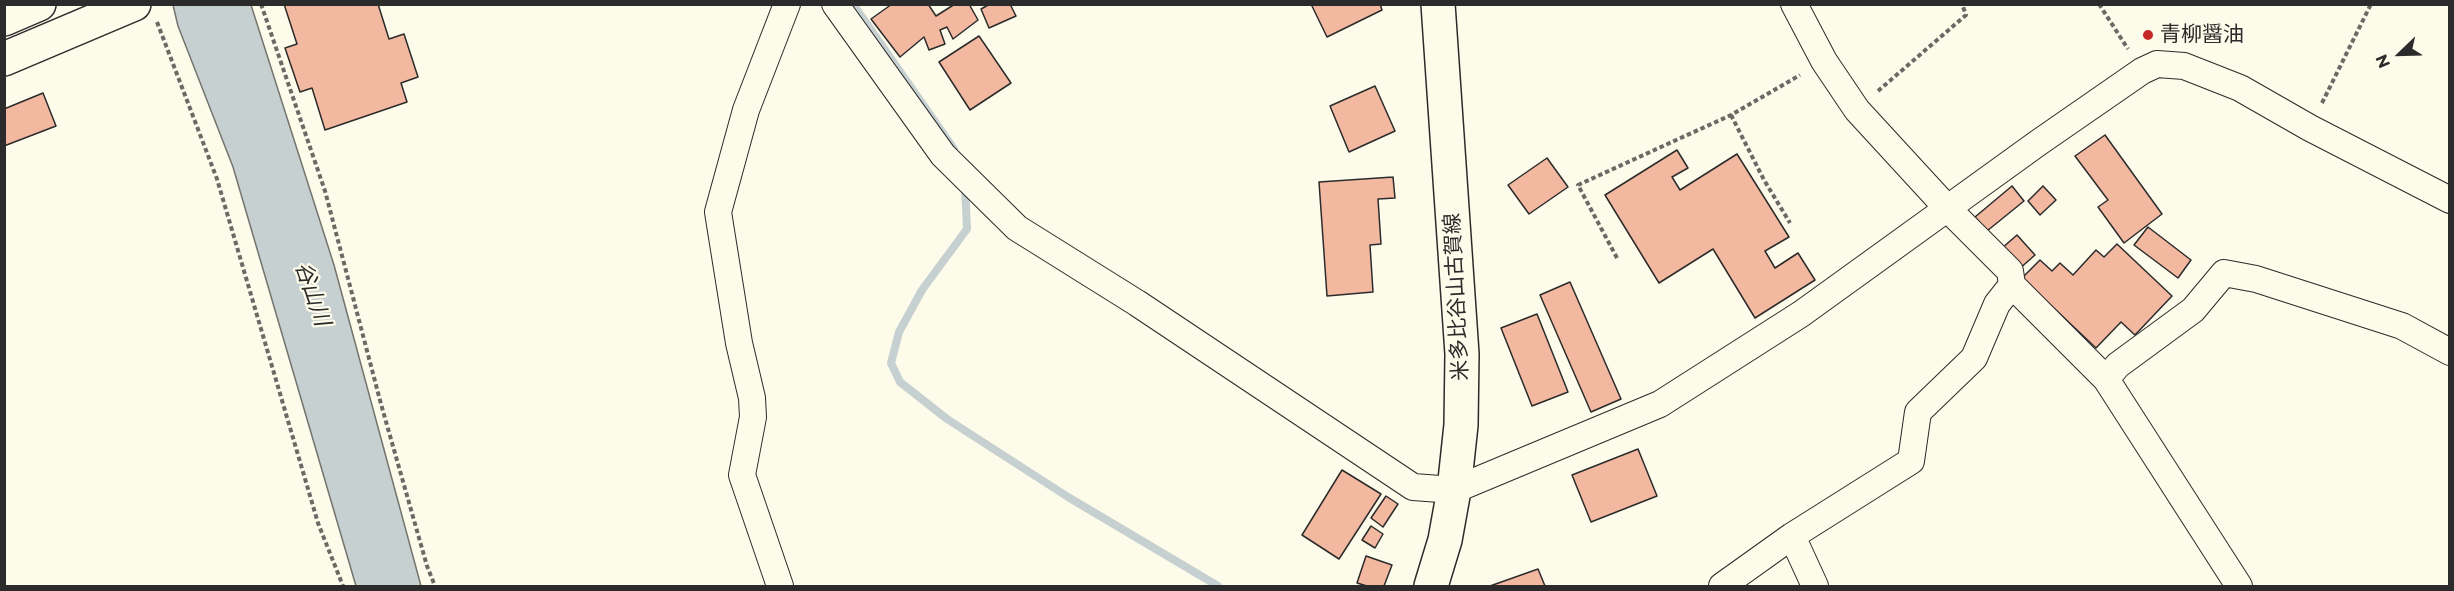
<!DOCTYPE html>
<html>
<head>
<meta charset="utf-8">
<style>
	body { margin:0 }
	#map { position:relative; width:2454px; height:591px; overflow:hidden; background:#fdfbea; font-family:Montserrat,sans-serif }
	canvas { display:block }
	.frame { position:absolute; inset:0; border:6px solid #2b2b2b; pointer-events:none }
	.north { position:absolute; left:2370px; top:24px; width:60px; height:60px; -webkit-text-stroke:4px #fdfbea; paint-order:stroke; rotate:247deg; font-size:16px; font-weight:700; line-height:24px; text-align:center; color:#2b2b2b }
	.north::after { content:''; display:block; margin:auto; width:21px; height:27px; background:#2b2b2b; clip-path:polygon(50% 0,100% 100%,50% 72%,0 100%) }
</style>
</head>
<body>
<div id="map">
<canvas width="2454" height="591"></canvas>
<div class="frame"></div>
<div class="north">N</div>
</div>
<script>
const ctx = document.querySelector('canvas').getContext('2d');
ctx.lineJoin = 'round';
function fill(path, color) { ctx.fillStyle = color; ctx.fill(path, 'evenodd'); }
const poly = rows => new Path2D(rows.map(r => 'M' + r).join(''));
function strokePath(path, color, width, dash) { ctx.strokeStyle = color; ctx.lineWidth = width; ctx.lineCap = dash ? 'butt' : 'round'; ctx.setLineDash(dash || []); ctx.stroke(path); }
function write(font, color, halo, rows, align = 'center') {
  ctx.font = font + ' Montserrat,"Noto Sans JP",sans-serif'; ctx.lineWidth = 4.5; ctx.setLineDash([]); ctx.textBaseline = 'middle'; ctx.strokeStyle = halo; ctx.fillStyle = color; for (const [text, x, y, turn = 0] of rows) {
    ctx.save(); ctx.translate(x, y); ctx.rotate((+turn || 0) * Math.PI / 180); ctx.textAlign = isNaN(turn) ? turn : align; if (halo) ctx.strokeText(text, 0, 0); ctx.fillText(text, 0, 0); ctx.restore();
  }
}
const water = poly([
	[173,5,251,5,334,265,421,586,356,586,233,167,178,26,173,5]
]);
fill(water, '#c7d0d0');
strokePath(water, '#74746e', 1.5);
strokePath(poly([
	[853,4,954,149],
	[965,186,967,229,922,290,899,332,891,363,900,382,947,419,1068,497,1218,586]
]), '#c7d0d0', 8);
const building = poly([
	[284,4,378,4,389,39,404,34,418,77,401,83,407,102,325,130,312,88,300,92,285,48,297,44,284,4],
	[892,4,928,4,936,16,955,4,969,4,978,20,953,39,947,27,940,30,945,44,929,50,924,37,900,57,871,19,892,4],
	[990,4,1010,4,1016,16,989,28,981,9,990,4],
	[1311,4,1380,4,1382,10,1327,37,1311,4],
	[979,36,1011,83,970,110,939,62,979,36],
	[1375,86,1395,131,1349,152,1330,106,1375,86],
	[43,93,56,126,4,146,4,109,43,93],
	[2105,135,2162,214,2124,243,2098,207,2108,200,2075,156,2105,135],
	[1677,150,1688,168,1672,177,1680,190,1737,154,1789,237,1765,251,1775,268,1798,253,1815,280,1755,318,1713,249,1659,283,1605,195,1677,150],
	[1547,158,1568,187,1529,214,1508,185,1547,158],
	[1393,177,1395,198,1378,199,1381,244,1370,245,1373,292,1327,296,1319,182,1393,177],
	[2012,186,2024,201,1987,231,1975,217,2012,186],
	[2043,186,2056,200,2040,215,2028,201,2043,186],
	[2148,227,2191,260,2178,278,2134,245,2148,227],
	[2017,235,2035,255,2018,270,2001,249,2017,235],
	[2117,244,2172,296,2135,335,2121,322,2096,348,2022,278,2040,260,2052,271,2060,263,2073,275,2096,250,2104,257,2117,244],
	[1570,282,1621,399,1591,412,1540,295,1570,282],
	[1537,314,1568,392,1532,406,1501,328,1537,314],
	[1638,449,1657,496,1591,522,1572,475,1638,449],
	[1342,470,1381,494,1339,559,1302,535,1342,470],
	[1386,496,1398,504,1383,527,1371,518,1386,496],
	[1371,526,1383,534,1375,548,1362,540,1371,526],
	[1366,556,1392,565,1384,586,1367,586,1357,583,1366,556],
	[1538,569,1545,586,1490,586,1538,569]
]);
fill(building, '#f2b8a0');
strokePath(building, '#2b2b2b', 1.5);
const street = poly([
	[835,4,943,155,1017,228,1137,303,1413,487,1454,490,1660,404,1801,314,2038,143,2142,71,2157,64,2184,66,2240,88,2310,128,2450,200],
	[1794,4,1824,61,1857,110,1948,209,2010,271,2012,285,2106,379,2239,586],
	[2106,379,2118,365,2193,310,2224,273,2256,279,2402,326,2450,352],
	[1792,536,1815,586],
	[780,586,742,475,753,417,752,398,739,343,718,212,746,110,787,4],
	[1722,586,1792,536,1911,461,1918,412,1974,358,1997,304,2012,285]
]);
const secondary = poly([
	[1431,586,1445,540,1454,490,1461,425,1462,354,1438,4]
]);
const primary = poly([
	[4,19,39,4],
	[4,59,134,4]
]);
strokePath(street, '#2b2b2b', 28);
strokePath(secondary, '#2b2b2b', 36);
strokePath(primary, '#2b2b2b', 36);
strokePath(poly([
	[261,4,325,191,381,404,427,566,435,586],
	[2099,4,2128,49],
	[157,22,217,179,318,523,343,586],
	[1878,91,1966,15,1962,4],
	[2322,103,2371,4],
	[1731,115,1764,180,1790,223],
	[1617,258,1578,185,1731,115,1800,75]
]), '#6a6964', 4, [4.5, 3]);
strokePath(street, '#fdfbea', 26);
strokePath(secondary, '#fdfbea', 33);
strokePath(primary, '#fdfbea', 33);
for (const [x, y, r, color] of [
	[2148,35,6,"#c62828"]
]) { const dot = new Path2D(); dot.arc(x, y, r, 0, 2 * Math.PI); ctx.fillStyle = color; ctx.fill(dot); strokePath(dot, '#fdfbea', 2); }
write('21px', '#2b2b2b', '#fdfbea', [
	["青柳醤油",2160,35]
], 'left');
write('21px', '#2b2b2b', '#fdfbea', [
	["米多比谷山古賀線",1457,297,-93]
]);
write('italic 22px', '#2b2b2b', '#fdfbea', [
	["谷山川",312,294,71]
]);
</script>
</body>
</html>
